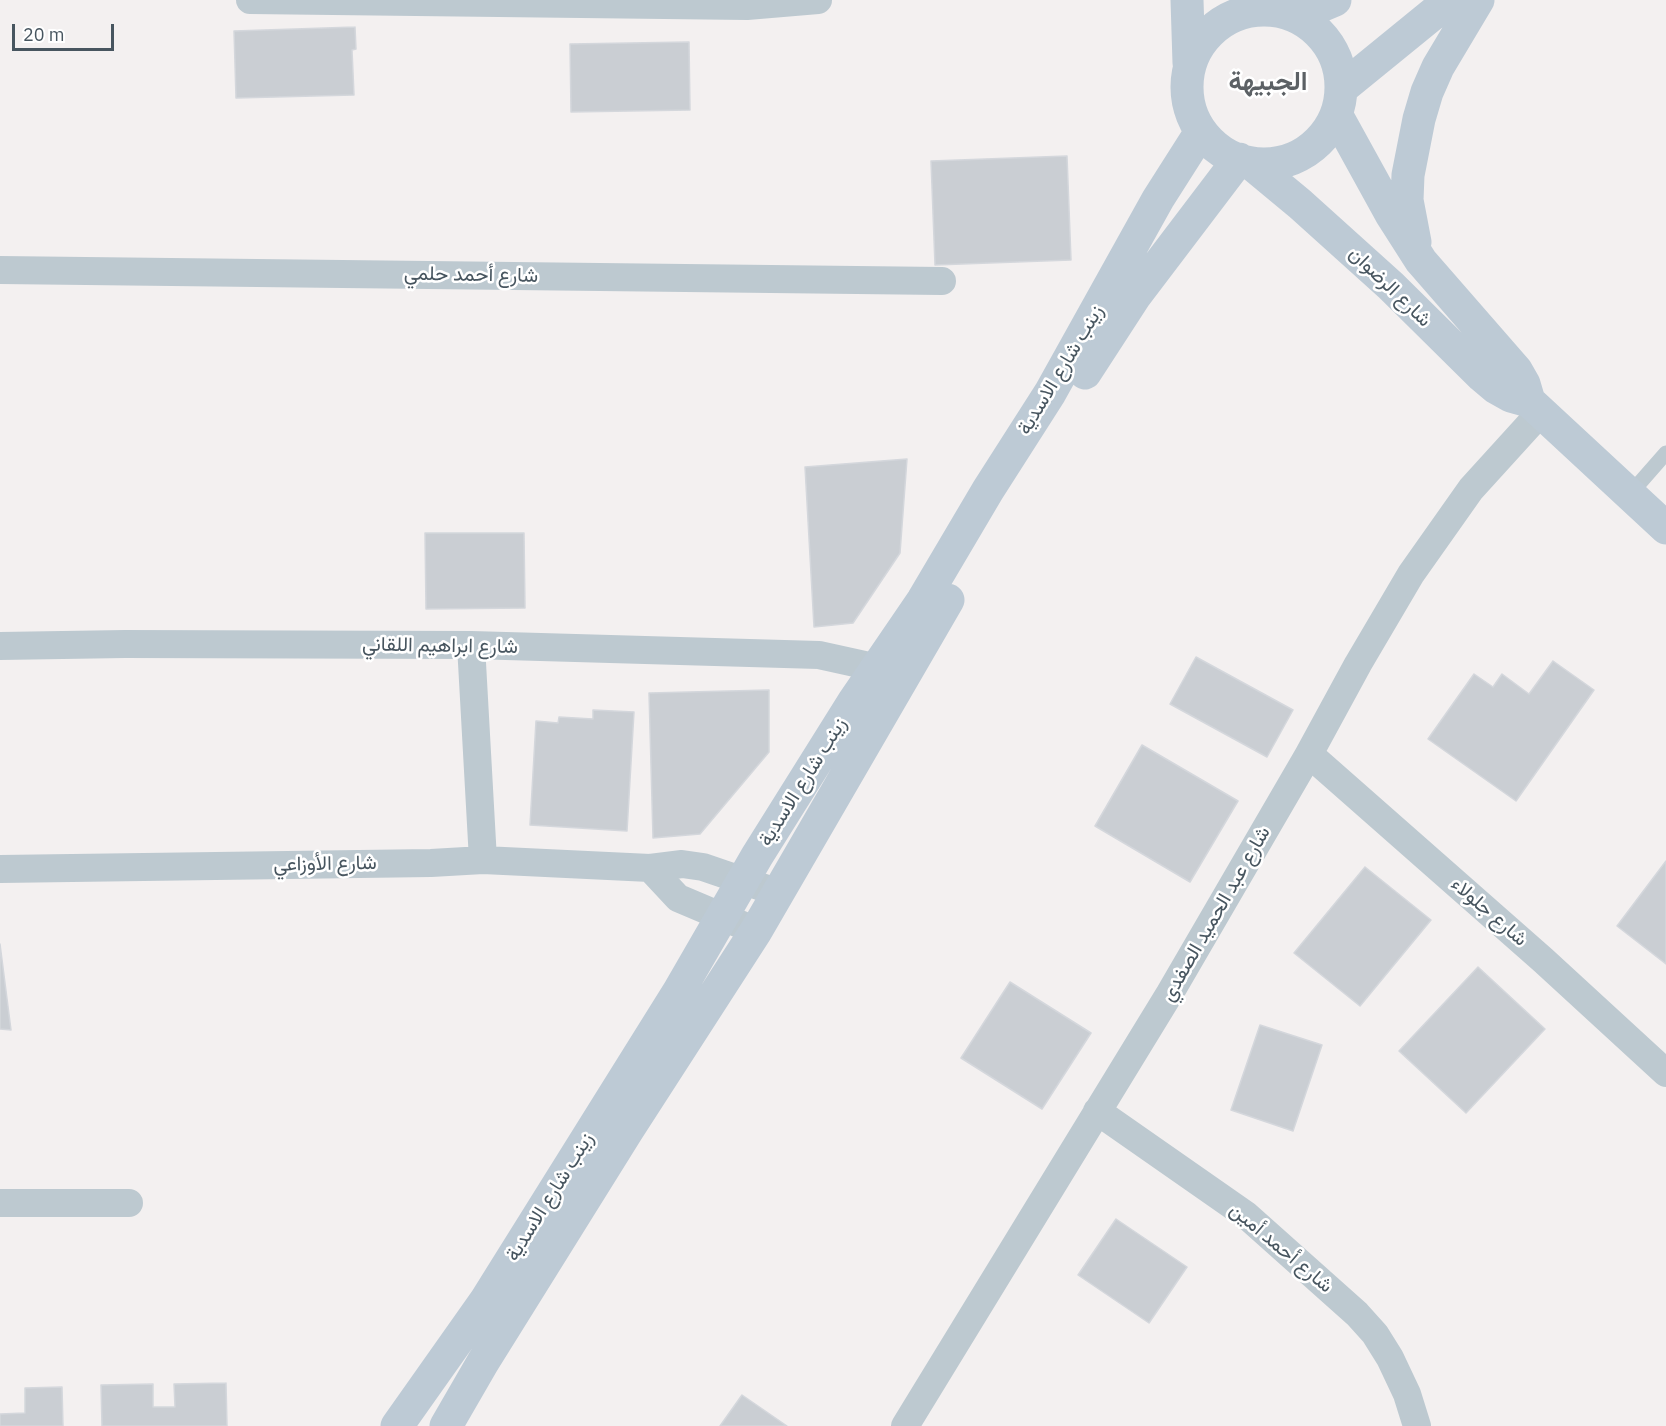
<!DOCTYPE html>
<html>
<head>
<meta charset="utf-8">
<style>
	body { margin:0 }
	#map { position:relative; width:1666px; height:1426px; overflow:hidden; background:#f3f0f0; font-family:"IBM Plex Sans",sans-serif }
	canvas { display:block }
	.scale { position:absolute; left:12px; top:24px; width:102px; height:27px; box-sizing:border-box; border:3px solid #47555f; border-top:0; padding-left:8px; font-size:18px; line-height:21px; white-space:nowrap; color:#47555f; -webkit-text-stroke:4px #fff; paint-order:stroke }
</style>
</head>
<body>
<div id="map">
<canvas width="1666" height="1426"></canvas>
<div class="scale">20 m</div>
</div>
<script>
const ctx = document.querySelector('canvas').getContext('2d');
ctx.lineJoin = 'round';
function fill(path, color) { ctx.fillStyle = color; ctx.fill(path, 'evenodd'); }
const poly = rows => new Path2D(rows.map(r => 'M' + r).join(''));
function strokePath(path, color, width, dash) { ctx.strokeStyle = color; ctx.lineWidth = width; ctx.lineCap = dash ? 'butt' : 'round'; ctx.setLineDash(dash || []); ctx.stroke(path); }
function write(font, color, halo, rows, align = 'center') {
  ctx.font = font + ' "IBM Plex Sans",Vazirmatn,sans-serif'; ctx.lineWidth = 5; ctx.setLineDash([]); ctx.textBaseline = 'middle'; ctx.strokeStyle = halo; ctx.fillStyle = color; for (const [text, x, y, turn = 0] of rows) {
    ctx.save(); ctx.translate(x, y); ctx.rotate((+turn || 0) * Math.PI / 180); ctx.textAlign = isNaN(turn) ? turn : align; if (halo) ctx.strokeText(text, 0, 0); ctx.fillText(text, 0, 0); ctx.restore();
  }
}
const building = poly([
	[355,27,356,49,352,50,354,95,236,98,234,31,355,27],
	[689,42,690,110,571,112,570,44,689,42],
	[1067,156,1071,260,935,265,931,161,1067,156],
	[907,459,900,553,853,623,814,627,805,467,907,459],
	[425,533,524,533,525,608,426,609,425,533],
	[1196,657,1293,710,1267,757,1170,704,1196,657],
	[1553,661,1594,690,1516,801,1428,739,1474,674,1493,687,1502,674,1529,694,1553,661],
	[769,690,769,752,700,834,653,838,649,693,769,690],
	[593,710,634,712,627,831,530,825,536,721,558,723,559,717,593,719,593,710],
	[1142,745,1238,801,1190,882,1095,826,1142,745],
	[1666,861,1666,964,1617,926,1666,861],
	[1365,867,1431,920,1360,1006,1294,953,1365,867],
	[0,944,11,1030,0,1029,0,944],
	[1478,967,1545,1029,1466,1113,1399,1051,1478,967],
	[1010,982,1091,1033,1042,1109,961,1058,1010,982],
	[1260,1025,1322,1045,1293,1131,1231,1110,1260,1025],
	[1116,1219,1187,1267,1149,1323,1078,1275,1116,1219],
	[226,1383,227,1426,102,1426,101,1385,153,1384,153,1407,175,1407,174,1384,226,1383],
	[62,1387,63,1426,0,1426,0,1414,25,1413,25,1388,62,1387],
	[742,1395,787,1426,720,1426,742,1395]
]);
fill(building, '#caced3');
strokePath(building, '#d4d7dc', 1.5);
strokePath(poly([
	[1630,494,1666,453]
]), '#bdc9d0', 15);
strokePath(poly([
	[250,0,747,6,818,0],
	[0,270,942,281],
	[471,645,483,860],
	[0,646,125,644,471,645,819,655,878,668],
	[1309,754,1543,960,1666,1073],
	[650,868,678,898,756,931],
	[0,869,431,863,483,860,650,868,682,864,703,867,779,893],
	[1097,1111,1246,1215,1357,1314,1375,1334,1390,1358,1407,1394,1417,1426],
	[0,1203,129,1203],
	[905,1426,1170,993,1309,754,1358,664,1411,574,1471,489,1541,412]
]), '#bdc9d0', 28);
strokePath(poly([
	[1187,0,1189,63],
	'1187 87a77 77 0 1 1 154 0a77 77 0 1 1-154 0Z',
	[1297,16,1335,0],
	[1342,88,1450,0],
	[1337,116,1391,214,1421,261,1516,370,1524,384,1529,401],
	[1253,165,1300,204,1391,286,1482,376,1495,387,1511,396,1529,401,1666,528],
	[1415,242,1407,200,1408,175,1419,119,1427,92,1438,67,1478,0],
	[1085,373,1135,296,1239,159],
	[397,1426,486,1300,679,991,757,856,854,701,923,600,988,490,1050,393,1158,199,1200,133],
	[446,1426,483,1362,627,1131,756,931,948,600]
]), '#bdcad5', 33);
write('20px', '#47555f', '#fff', [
	["شارع أحمد حلمي",471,275,1],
	["شارع الرضوان",1390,287,44],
	["زينب شارع الاسدية",1061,370,-59],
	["شارع ابراهيم اللقاني",440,646,1],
	["زينب شارع الاسدية",803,782,-58],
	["شارع الأوزاعي",325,864,-1],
	["شارع جلولاء",1489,912,41],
	["شارع عبد الحميد الصفدي",1216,914,-60],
	["زينب شارع الاسدية",550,1197,-58],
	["شارع أحمد أمين",1281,1248,40]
]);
write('bold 26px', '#5c6165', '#fff', [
	["الجبيهة",1268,82]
]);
</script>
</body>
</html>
